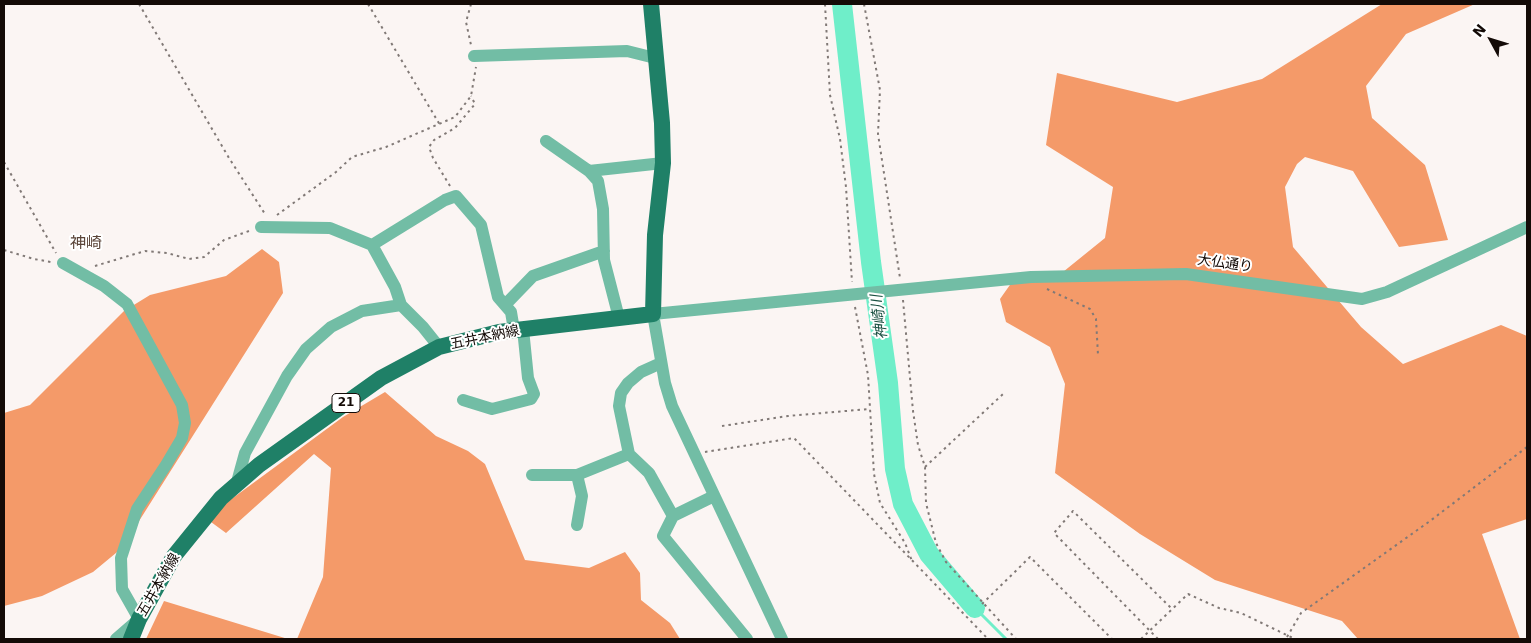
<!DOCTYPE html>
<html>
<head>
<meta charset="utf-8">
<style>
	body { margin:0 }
	#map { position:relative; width:1531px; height:643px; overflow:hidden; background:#fbf5f3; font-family:"DejaVu Sans",sans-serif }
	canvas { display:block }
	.frame { position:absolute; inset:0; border:5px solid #140b07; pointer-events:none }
	.north { position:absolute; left:1466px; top:15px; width:50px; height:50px; -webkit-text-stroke:4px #fff; paint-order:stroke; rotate:309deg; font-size:14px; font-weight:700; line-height:20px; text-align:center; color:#140b07 }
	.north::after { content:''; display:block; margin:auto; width:18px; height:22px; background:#140b07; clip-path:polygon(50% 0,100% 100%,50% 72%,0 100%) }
</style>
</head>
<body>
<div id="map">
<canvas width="1531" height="643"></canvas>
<div class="frame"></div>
<div class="north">N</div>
</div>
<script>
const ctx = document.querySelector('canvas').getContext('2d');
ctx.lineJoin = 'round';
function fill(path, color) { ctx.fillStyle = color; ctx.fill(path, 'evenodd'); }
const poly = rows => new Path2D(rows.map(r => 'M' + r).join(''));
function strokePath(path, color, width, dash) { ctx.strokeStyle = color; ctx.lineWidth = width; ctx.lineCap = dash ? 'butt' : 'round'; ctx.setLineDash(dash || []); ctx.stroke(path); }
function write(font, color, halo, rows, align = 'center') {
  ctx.font = font + ' "DejaVu Sans","Noto Sans JP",sans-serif'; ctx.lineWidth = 4; ctx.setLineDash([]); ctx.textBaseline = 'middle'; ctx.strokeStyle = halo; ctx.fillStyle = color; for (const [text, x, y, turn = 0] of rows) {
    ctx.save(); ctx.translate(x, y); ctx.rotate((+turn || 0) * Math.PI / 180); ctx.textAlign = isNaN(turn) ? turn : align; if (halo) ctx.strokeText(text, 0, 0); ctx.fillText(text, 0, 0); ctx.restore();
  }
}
fill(poly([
	[1382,4,1475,4,1406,34,1366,86,1372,118,1425,165,1448,240,1399,247,1353,171,1305,157,1297,164,1285,187,1293,247,1361,327,1403,364,1501,325,1527,336,1527,519,1482,534,1520,639,1358,639,1342,621,1215,580,1140,534,1055,473,1065,384,1050,347,1006,322,1000,299,1012,282,1058,276,1105,238,1113,187,1046,145,1057,73,1177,102,1262,79],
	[262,249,279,262,283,293,122,548,93,572,42,596,4,606,4,413,30,405,124,311,150,295,226,276],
	[385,392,436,436,468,451,485,464,525,560,589,568,625,552,640,573,641,600,670,623,680,639,297,639,323,577,331,468,314,454,226,533,211,522,222,506,343,417],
	[164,601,288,639,146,639]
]), '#f49a69');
strokePath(poly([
	[975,608,1006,639]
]), '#6feec9', 3);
strokePath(poly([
	[842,4,871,262,888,383,895,469,903,504,929,554,975,608]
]), '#6feec9', 20);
strokePath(poly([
	[139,4,229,158,265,214],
	[368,4,440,125],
	[471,4,466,22,471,45],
	[825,4,830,95,840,139,846,187,852,282],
	[864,4,880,90,878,134,900,278],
	[4,162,56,253],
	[450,186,433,158,429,147,434,140,455,128,475,104,471,96],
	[277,215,336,172,352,157,386,147,455,117,471,96,476,67],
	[4,250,34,259,51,262],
	[95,266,145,251,167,253,189,259,204,257,224,240,249,231],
	[1047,289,1090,309,1096,319,1098,355],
	[903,300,913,411,918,445,925,467,926,503,936,543,946,562,1016,639],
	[855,307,868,375,874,474,880,503,905,543,912,561],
	[722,426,788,416,869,409],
	[705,452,794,438,988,639],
	[925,467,1003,394],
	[982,604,1030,557,1112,639],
	[1287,637,1301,613,1430,521,1527,447],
	[1141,639,1188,594,1219,608,1241,613,1295,639],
	[1158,639,1054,533,1073,511,1172,609]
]), '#817976', 2, [2.5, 4]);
strokePath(poly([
	[474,56,627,51,655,58],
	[546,141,589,171,598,181,603,209,604,260,619,318],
	[589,171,663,163],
	[261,227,330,228,372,245,395,287,401,305],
	[372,245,445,200,456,196,481,225,498,297,511,312,514,330],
	[63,263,104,286,127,304,182,405,185,423,182,438,166,465,137,509,121,558,122,589,139,619,116,639],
	[505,305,533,276,604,251],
	[661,363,641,372,628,383,621,393,619,406,629,454,649,473,673,516],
	[463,400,492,409,531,399,534,394,528,378,523,329],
	[532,475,577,475,629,454],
	[237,482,245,453,287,376,306,349,331,327,362,311,401,305,423,327,439,347],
	[714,496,673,516,663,536,747,639],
	[577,525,582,496,577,475],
	[782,639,672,406,665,383,653,314,1031,277,1186,274,1362,299,1387,292,1527,227]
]), '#72bda5', 12);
strokePath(poly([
	[131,639,139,619,174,556,221,498,259,465,381,378,439,347,499,332,653,314,655,235,663,163,662,123,651,4]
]), '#1f8067', 16);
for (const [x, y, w] of [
	[346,403,28]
]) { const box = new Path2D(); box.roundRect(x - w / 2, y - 9.5, w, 19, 4); ctx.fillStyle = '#fff'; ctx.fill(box); strokePath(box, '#140b07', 1); }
write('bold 12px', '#140b07', null, [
	["21",346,403]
]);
write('14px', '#140b07', '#fff', [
	["大仏通り",1225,264,8],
	["五井本納線",485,338,-12],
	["五井本納線",159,585,-60]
]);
write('italic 15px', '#184f40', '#fff', [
	["神崎川",880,317,-97]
]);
write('16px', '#5b4539', '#fff', [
	["神崎",86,244]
]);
</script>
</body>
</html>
